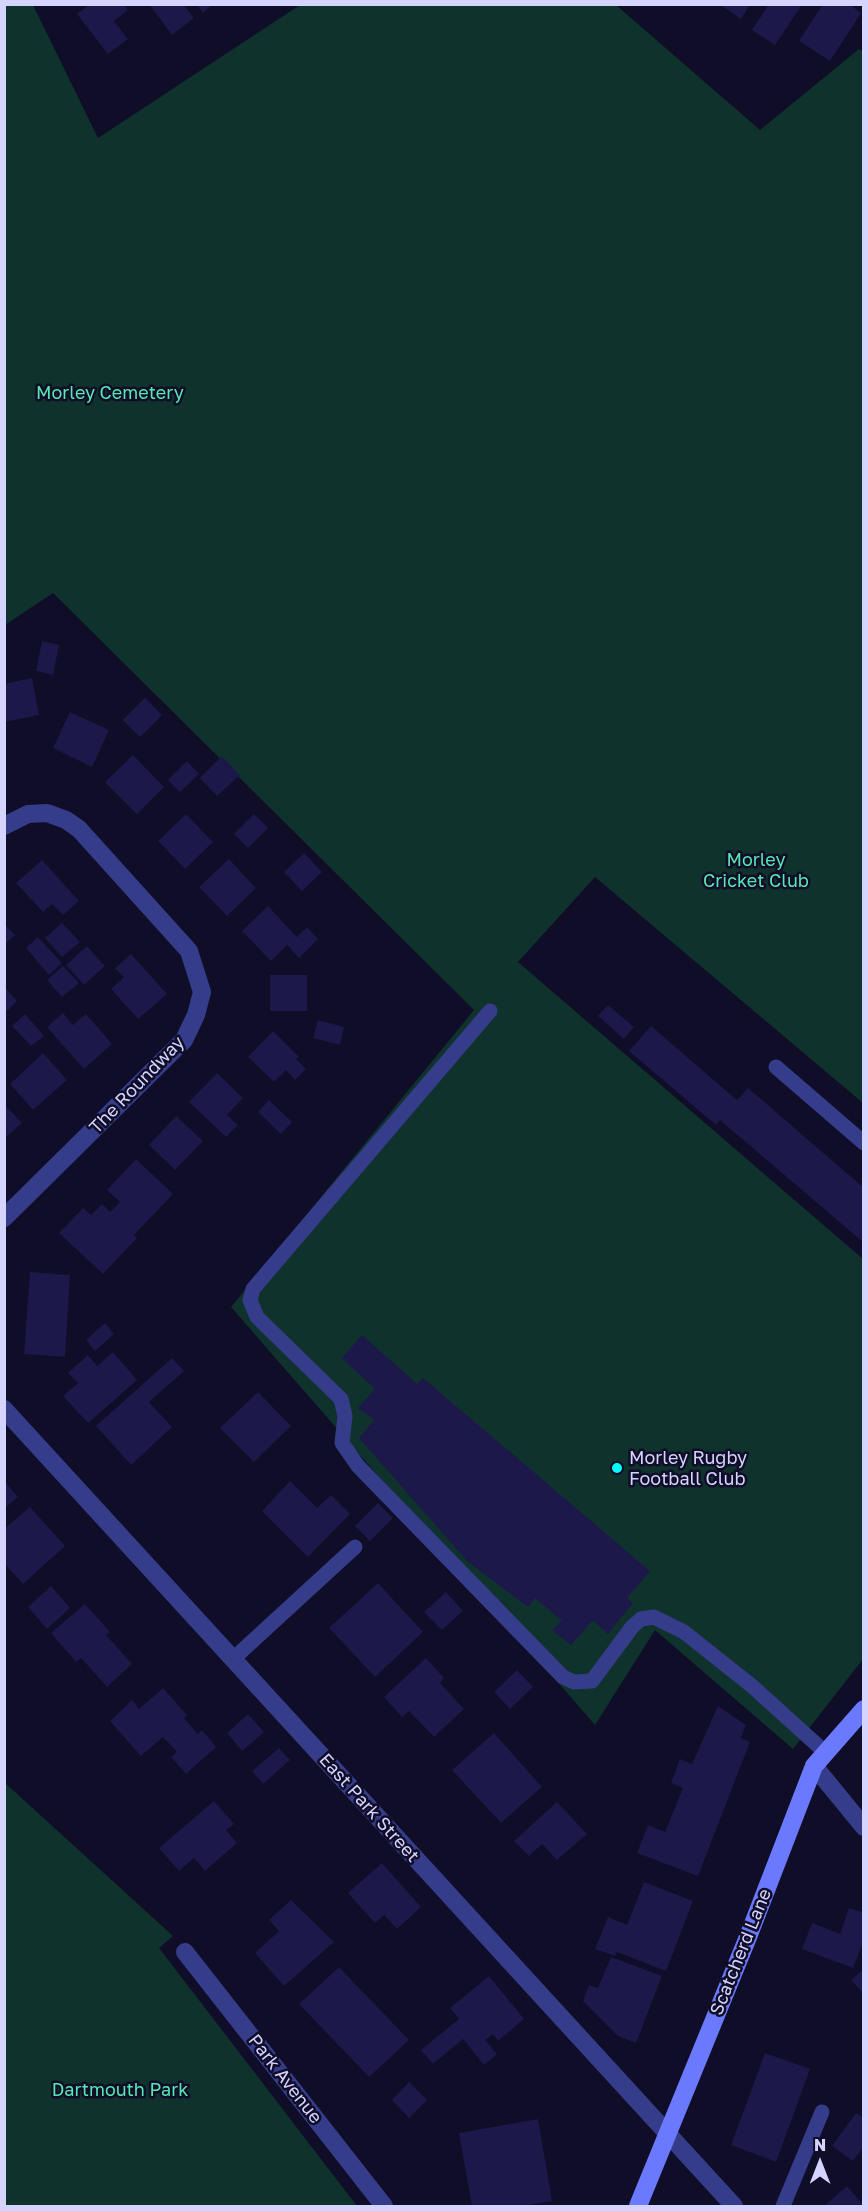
<!DOCTYPE html>
<html>
<head>
<meta charset="utf-8">
<style>
	body { margin:0 }
	#map { position:relative; width:868px; height:2211px; overflow:hidden; background:#0f0d27; font-family:"Golos Text",sans-serif }
	canvas { display:block }
	.frame { position:absolute; inset:0; border:6px solid #d4d4ff; pointer-events:none }
	.north { position:absolute; left:790px; top:2133px; width:60px; height:60px; -webkit-text-stroke:4px #0f0d27; paint-order:stroke; rotate:0deg; font-size:16px; font-weight:700; line-height:24px; text-align:center; color:#d4d4ff }
	.north::after { content:''; display:block; margin:auto; width:21px; height:27px; background:#d4d4ff; clip-path:polygon(50% 0,100% 100%,50% 72%,0 100%) }
</style>
</head>
<body>
<div id="map">
<canvas width="868" height="2211"></canvas>
<div class="frame"></div>
<div class="north">N</div>
</div>
<script>
const ctx = document.querySelector('canvas').getContext('2d');
ctx.lineJoin = 'round';
function fill(path, color) { ctx.fillStyle = color; ctx.fill(path, 'evenodd'); }
const poly = rows => new Path2D(rows.map(r => 'M' + r).join(''));
function strokePath(path, color, width, dash) { ctx.strokeStyle = color; ctx.lineWidth = width; ctx.lineCap = dash ? 'butt' : 'round'; ctx.setLineDash(dash || []); ctx.stroke(path); }
function write(font, color, halo, rows, align = 'center') {
  ctx.font = font + ' "Golos Text",sans-serif'; ctx.lineWidth = 5; ctx.setLineDash([]); ctx.textBaseline = 'middle'; ctx.strokeStyle = halo; ctx.fillStyle = color; for (const [text, x, y, turn = 0] of rows) {
    ctx.save(); ctx.translate(x, y); ctx.rotate((+turn || 0) * Math.PI / 180); ctx.textAlign = isNaN(turn) ? turn : align; if (halo) ctx.strokeText(text, 0, 0); ctx.fillText(text, 0, 0); ctx.restore();
  }
}
fill(poly([
	[5,5,33,5,98,138,300,5,616,5,760,130,859,49,863,52,863,1103,595,877,518,962,863,1259,863,1659,793,1749,655,1630,595,1725,231,1307,474,1010,53,593,5,625],
	[4,1782,173,1936,159,1948,357,2206,5,2206]
]), '#10322d');
fill(poly([
	[90,4,124,4,128,10,114,21,128,39,108,54,77,14],
	[149,4,183,4,194,18,172,35],
	[197,4,213,4,203,13],
	[719,4,750,4,741,19],
	[769,4,801,6,775,45,752,30],
	[823,4,849,4,861,13,830,61,799,41],
	[42,641,59,645,53,675,36,671],
	[32,678,39,715,4,722,4,684],
	[145,698,162,715,140,737,123,720],
	[70,712,109,730,92,767,53,748],
	[133,755,164,787,137,814,105,782],
	[222,756,240,775,217,796,200,778],
	[187,761,199,774,180,792,168,780],
	[186,814,213,842,185,869,158,841],
	[254,814,268,828,248,848,234,834],
	[304,853,322,872,302,891,284,872],
	[229,859,256,888,227,916,199,887],
	[42,860,79,901,63,915,52,904,43,912,16,883],
	[268,906,297,937,307,927,318,939,299,958,287,945,271,961,242,931],
	[62,923,80,942,62,957,45,938],
	[4,924,15,935,4,945],
	[38,937,62,963,49,975,26,948],
	[87,946,105,966,84,985,66,965],
	[131,954,167,994,138,1019,111,989,124,977,115,968],
	[63,966,79,983,62,997,47,980],
	[270,975,307,975,307,1011,270,1011],
	[5,987,17,1001,5,1013],
	[608,1005,634,1027,624,1039,598,1016],
	[63,1013,73,1025,86,1014,112,1044,84,1069,47,1027],
	[25,1014,44,1036,31,1046,12,1026],
	[318,1020,344,1027,340,1045,313,1038],
	[651,1026,737,1100,748,1088,864,1188,864,1243,720,1120,716,1125,629,1051],
	[273,1031,299,1057,296,1059,306,1069,295,1080,286,1070,274,1082,248,1057],
	[43,1053,67,1080,33,1110,10,1084],
	[217,1073,243,1098,227,1115,238,1125,226,1137,189,1102],
	[269,1100,292,1122,281,1134,258,1112],
	[4,1104,22,1123,4,1139],
	[176,1116,203,1141,175,1170,149,1145],
	[136,1159,173,1194,134,1235,137,1238,103,1274,59,1233,83,1208,91,1215,102,1204,110,1212,120,1202,107,1190],
	[30,1272,70,1275,65,1357,24,1354],
	[105,1323,114,1334,95,1351,86,1340],
	[362,1335,417,1384,423,1378,650,1571,627,1598,633,1603,608,1634,593,1620,571,1645,552,1630,562,1621,535,1598,528,1607,467,1561,359,1438,374,1420,358,1408,375,1389,342,1358],
	[113,1352,137,1380,88,1423,63,1396,78,1383,68,1373,88,1355,97,1366],
	[172,1358,184,1371,149,1402,172,1427,131,1465,96,1426],
	[258,1392,291,1426,254,1462,220,1428],
	[4,1481,18,1497,4,1509],
	[290,1481,317,1508,331,1495,350,1514,308,1557,262,1511],
	[378,1503,393,1518,370,1541,355,1526],
	[30,1507,65,1546,23,1584,4,1563,4,1529],
	[378,1583,423,1632,375,1677,329,1628],
	[51,1586,70,1608,47,1629,28,1607],
	[446,1592,463,1611,442,1630,424,1612],
	[85,1604,110,1632,106,1635,132,1664,107,1687,81,1658,76,1662,51,1633],
	[426,1658,444,1678,440,1683,464,1709,434,1737,409,1711,402,1717,384,1697],
	[517,1670,533,1687,510,1709,494,1692],
	[163,1688,187,1715,184,1718,198,1734,202,1730,216,1747,186,1774,171,1757,177,1752,163,1737,141,1756,110,1721,132,1700,139,1709],
	[718,1706,746,1725,741,1738,750,1742,698,1876,637,1853,648,1825,665,1832,683,1788,671,1783,680,1759,692,1764],
	[248,1714,264,1732,242,1751,227,1733],
	[494,1733,542,1787,501,1823,452,1770],
	[279,1748,290,1760,263,1784,252,1771],
	[214,1801,234,1824,226,1830,237,1843,205,1871,194,1858,179,1871,159,1848],
	[557,1802,587,1834,557,1860,542,1844,529,1856,514,1841],
	[382,1863,421,1907,397,1929,384,1915,375,1923,348,1893],
	[644,1882,693,1901,666,1971,617,1952,615,1956,595,1949,608,1917,627,1925],
	[291,1900,334,1942,284,1986,255,1953,279,1931,269,1920],
	[849,1908,864,1913,864,1940,853,1968,802,1949,812,1923,840,1934],
	[611,1957,662,1976,636,2043,618,2036,583,2001,589,1985,598,1988],
	[339,1967,409,2040,369,2077,299,2004],
	[864,1969,864,1994,851,1980],
	[489,1976,524,2019,498,2041,493,2034,485,2040,497,2054,484,2065,463,2039,433,2064,421,2050,459,2019,450,2008],
	[765,2053,810,2069,776,2162,731,2145],
	[409,2082,427,2100,409,2118,392,2100],
	[856,2113,864,2118,864,2146,853,2161,832,2146],
	[538,2119,552,2201,523,2206,472,2206,459,2133],
	[847,2186,864,2206,824,2206]
]), '#1c184a');
strokePath(poly([
	[490,1011,253,1289,250,1300,257,1317,341,1399,345,1416,342,1443,358,1466,563,1677,574,1682,592,1681,632,1627,641,1619,654,1617,684,1632,752,1686,826,1753],
	[776,1067,864,1143],
	[233,1659,355,1547],
	[783,2206,822,2112]
]), '#353c8a', 15);
strokePath(poly([
	[4,826,28,814,47,813,66,820,79,829,189,951,202,992,196,1015,184,1040,4,1218],
	[4,1409,734,2206],
	[814,1766,864,1827],
	[185,1952,384,2206]
]), '#353c8a', 18);
strokePath(poly([
	[638,2206,748,1937,814,1766,864,1709]
]), '#6b79ff', 18);
for (const [x, y, r, color] of [
	[617,1468,6,"#00fffa"]
]) { const dot = new Path2D(); dot.arc(x, y, r, 0, 2 * Math.PI); ctx.fillStyle = color; ctx.fill(dot); strokePath(dot, '#0f0d27', 2); }
write('18px', '#56e8b2', '#0f0d27', [
	["Morley Cemetery",110,393],
	["Morley",756,860],
	["Cricket Club",756,881],
	["Dartmouth Park",120,2090]
]);
write('18px', '#d4d4ff', '#0f0d27', [
	["The Roundway",137,1085,-46],
	["East Park Street",369,1808,48],
	["Scatcherd Lane",741,1952,-68],
	["Park Avenue",285,2079,52]
]);
write('18px', '#d4d4ff', '#0f0d27', [
	["Morley Rugby",629,1458],
	["Football Club",629,1479]
], 'left');
</script>
</body>
</html>
